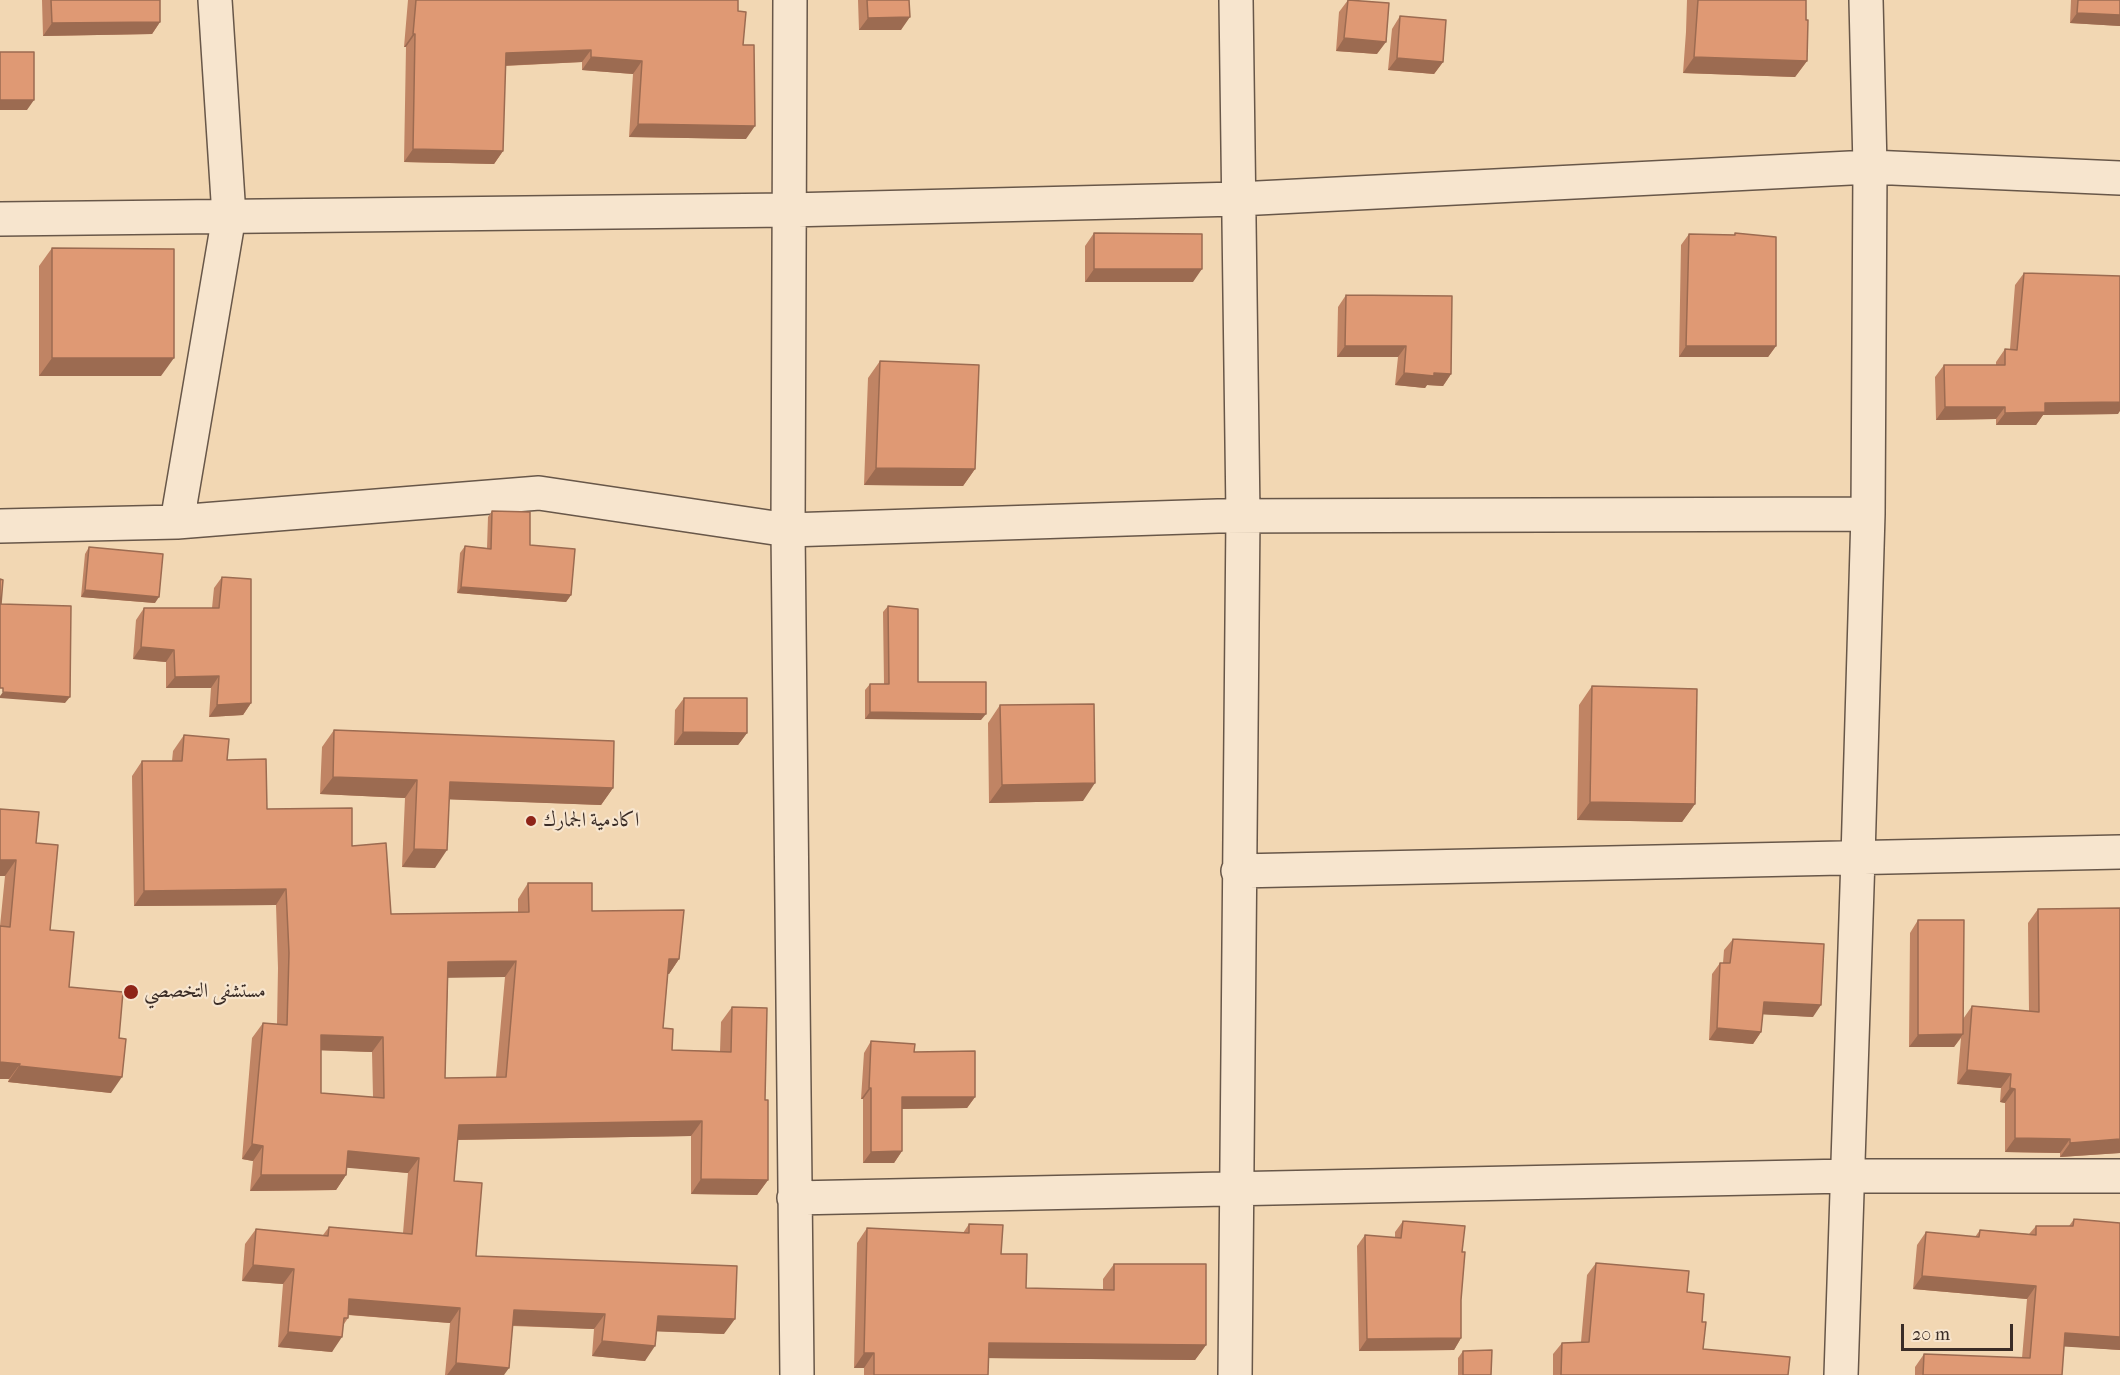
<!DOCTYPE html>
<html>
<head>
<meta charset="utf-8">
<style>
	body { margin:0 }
	#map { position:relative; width:2120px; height:1375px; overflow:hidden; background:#f2d7b3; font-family:"IM FELL French Canon",serif }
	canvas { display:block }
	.scale { position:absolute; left:1901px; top:1324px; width:112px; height:27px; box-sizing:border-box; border:3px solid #3a2c26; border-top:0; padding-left:8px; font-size:18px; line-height:21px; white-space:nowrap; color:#3a2c26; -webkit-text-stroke:4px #f7e5ce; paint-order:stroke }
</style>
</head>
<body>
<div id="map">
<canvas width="2120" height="1375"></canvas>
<div class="scale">20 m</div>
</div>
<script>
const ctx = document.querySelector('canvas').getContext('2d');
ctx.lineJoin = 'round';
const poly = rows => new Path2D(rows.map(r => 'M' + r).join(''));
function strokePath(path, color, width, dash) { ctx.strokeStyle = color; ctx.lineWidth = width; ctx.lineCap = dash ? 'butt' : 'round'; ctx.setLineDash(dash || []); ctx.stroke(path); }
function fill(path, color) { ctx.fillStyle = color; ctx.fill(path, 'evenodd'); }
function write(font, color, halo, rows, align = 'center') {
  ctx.font = font + ' "IM FELL French Canon",Amiri,serif'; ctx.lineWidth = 4.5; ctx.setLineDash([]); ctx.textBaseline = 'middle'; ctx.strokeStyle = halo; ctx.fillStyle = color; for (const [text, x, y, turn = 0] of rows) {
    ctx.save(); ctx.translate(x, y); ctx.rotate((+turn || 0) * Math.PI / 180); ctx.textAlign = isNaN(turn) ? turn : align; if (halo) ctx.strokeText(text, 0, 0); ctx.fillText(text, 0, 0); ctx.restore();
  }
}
const street = poly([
	[790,0,788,530,797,1375],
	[0,219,788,210,1238,199,1870,167,2120,178],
	[177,522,229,216,215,0],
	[0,526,177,522,539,493,788,530,1218,516,1868,514],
	[1238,871,2120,852],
	[794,1198,1848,1176,2120,1176],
	[1235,1375,1243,515,1236,0],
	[1841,1375,1858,857,1868,514,1870,167,1866,0]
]);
strokePath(street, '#685749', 36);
strokePath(street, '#f7e5ce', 33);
fill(poly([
	[42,0,160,0,160,22,152,34,43,36],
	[408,0,738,0,738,11,743,45,746,139,629,137,633,74,582,70,582,62,505,66,503,151,494,164,404,162,406,47,404,47],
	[858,0,909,0,901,30,859,30],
	[1348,0,1377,54,1336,51,1339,12],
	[1687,0,1806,0,1807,61,1795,77,1683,73,1686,32],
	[2071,0,2120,0,2120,26,2070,23],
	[1400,16,1443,62,1434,74,1388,70,1392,29],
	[1094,233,1193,282,1085,282,1085,246],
	[1735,233,1776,346,1768,357,1679,357,1681,245,1689,234,1734,235],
	[52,248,161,376,39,376,39,266],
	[2024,273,2118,414,2043,415,2036,425,1996,425,1996,419,1936,420,1935,377,1944,365,1996,365,1996,362,2005,349,2010,349,2015,285],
	[1346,295,1451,374,1443,386,1427,385,1425,388,1395,385,1398,357,1337,357,1338,307],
	[880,361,975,469,963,486,864,485,868,378],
	[492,511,530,545,571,595,566,602,457,593,460,553,465,546,487,548,488,517],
	[89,547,155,603,81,597,85,554],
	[222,577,251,703,243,715,209,717,211,688,166,688,166,662,133,659,136,620,144,608,212,608,214,588],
	[888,606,918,682,981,720,865,719,865,690,870,684,884,684,883,612],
	[1592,686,1695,804,1682,822,1577,820,1579,705],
	[684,698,747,733,738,745,674,745,675,710],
	[1000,705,1083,801,989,803,988,723],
	[334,730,613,788,601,805,449,799,435,868,402,867,405,798,320,794,322,747],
	[184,735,227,760,267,809,352,846,391,914,518,913,518,899,528,883,592,911,679,959,669,974,668,974,663,1028,672,1050,720,1051,721,1022,732,1007,765,1100,768,1180,757,1195,691,1194,691,1136,457,1140,454,1181,476,1256,724,1334,657,1331,645,1361,592,1356,594,1329,512,1326,504,1375,445,1375,450,1323,348,1315,348,1318,344,1324,332,1352,278,1347,283,1284,242,1281,245,1244,256,1229,323,1235,329,1227,403,1233,408,1173,347,1167,346,1175,336,1190,250,1191,253,1161,242,1159,252,1038,263,1023,277,1024,278,968,276,905,134,906,132,776,142,761,172,761,173,751],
	[448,977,505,977,496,1077,445,1078],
	[321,1050,372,1052,373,1097,321,1093],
	[0,809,36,843,50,930,69,987,111,1093,8,1082,9,1079,0,1079,0,926,5,876,0,876],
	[2038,909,2120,1153,2060,1157,2060,1153,2005,1152,2005,1103,2000,1102,2001,1088,1957,1084,1961,1038,1954,1047,1909,1047,1910,933,1918,920,1963,1019,1972,1006,2029,1011,2028,923],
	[1733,939,1813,1017,1763,1014,1761,1032,1753,1044,1709,1040,1712,974,1720,963,1723,963,1724,950],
	[871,1041,914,1052,975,1097,967,1108,902,1109,902,1151,894,1163,863,1163,863,1099,861,1099,864,1053],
	[2074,1219,2120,1350,2064,1346,2062,1375,1915,1375,1915,1367,1924,1354,2022,1358,2027,1299,1913,1289,1917,1245,1926,1232,1975,1237,1980,1230,2029,1234,2036,1226,2069,1226],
	[1403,1221,1462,1252,1461,1300,1461,1338,1454,1350,1359,1351,1357,1246,1365,1235,1395,1238,1395,1232],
	[969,1224,1001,1254,1026,1288,1103,1290,1103,1279,1114,1264,1206,1345,1195,1360,988,1358,988,1375,864,1375,864,1368,854,1368,857,1243,867,1228,963,1233],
	[1596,1263,1687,1292,1702,1322,1703,1349,1788,1375,1553,1375,1553,1354,1562,1343,1581,1342,1587,1275],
	[1463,1351,1491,1375,1458,1375,1458,1358]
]), '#c08464');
fill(poly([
	[2077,13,2120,15,2120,26,2070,23],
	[910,17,901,30,859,30,868,18],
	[160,22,152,34,43,36,52,23],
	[413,34,415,34,406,47,404,47],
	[1344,38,1386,42,1377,54,1336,51],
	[591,50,582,62,497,66,506,53],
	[591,57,642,61,633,74,582,70],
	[1694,57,1807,61,1795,77,1683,73],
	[1397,58,1443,62,1434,74,1388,70],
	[0,100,34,100,27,110,0,110],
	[638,124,755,126,746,139,629,137],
	[413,149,503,151,494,164,404,162],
	[1094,269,1202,269,1193,282,1085,282],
	[1345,346,1406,346,1398,357,1337,357],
	[1686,346,1776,346,1768,357,1679,357],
	[52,358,174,358,161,376,39,376],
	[1404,373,1434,373,1451,374,1443,386,1427,385,1425,388,1395,385],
	[2120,402,2120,411,2118,414,2043,415,2036,425,1996,425,2005,413,2045,403],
	[1945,407,2005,407,1996,419,1936,420],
	[876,468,975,469,963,486,864,485],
	[461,587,571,595,566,602,457,593],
	[85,590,159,597,155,603,81,597],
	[141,647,174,650,166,662,133,659],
	[219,676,211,688,166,688,175,677],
	[3,692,70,697,65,703,0,698,0,696],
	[251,703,243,715,209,717,217,705],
	[870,712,986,714,981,720,865,719],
	[683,732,747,733,738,745,674,745],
	[333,777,417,780,405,798,320,794],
	[450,782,613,788,601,805,438,799],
	[1095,783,1083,801,989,803,1002,785],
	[1590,802,1695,804,1682,822,1577,820],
	[414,849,447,850,435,868,402,867],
	[0,860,16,860,5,876,0,876],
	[286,889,276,905,134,906,144,891],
	[669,959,679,959,669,974,658,974],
	[516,961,505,977,438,978,448,962],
	[1764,1002,1821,1005,1813,1017,1756,1014],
	[1717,1028,1761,1032,1753,1044,1709,1040],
	[1963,1034,1954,1047,1909,1047,1918,1035],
	[321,1035,383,1037,372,1052,310,1050],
	[0,1062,20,1064,9,1079,0,1079],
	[19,1066,122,1077,111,1093,8,1082],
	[1967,1070,2011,1074,2001,1088,1957,1084],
	[869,1088,871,1088,863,1099,861,1099],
	[2010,1088,2015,1089,2005,1103,2000,1102],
	[902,1097,975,1097,967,1108,895,1109],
	[702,1121,691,1136,448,1140,459,1125],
	[2015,1138,2070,1139,2060,1153,2005,1152],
	[2120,1139,2120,1153,2060,1157,2070,1143],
	[252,1144,263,1146,253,1161,242,1159],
	[348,1151,419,1158,408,1173,338,1167],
	[902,1151,894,1163,863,1163,871,1152],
	[261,1175,346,1175,336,1190,250,1191],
	[701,1179,768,1180,757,1195,691,1194],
	[253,1265,294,1269,283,1284,242,1281],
	[1922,1276,2036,1286,2027,1299,1913,1289],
	[349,1299,460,1308,450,1323,339,1314],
	[514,1310,605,1314,594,1329,503,1325],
	[658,1316,735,1319,724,1334,647,1331],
	[288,1332,342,1337,332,1352,278,1347],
	[2065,1333,2120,1337,2120,1350,2056,1346],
	[1461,1338,1454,1350,1359,1351,1367,1339],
	[602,1341,655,1346,645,1361,592,1356],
	[989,1343,1206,1345,1195,1360,978,1358],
	[864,1353,874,1353,864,1368,854,1368],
	[456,1363,509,1368,504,1375,447,1375]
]), '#9c6b51');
const building = poly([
	[51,0,160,0,160,22,52,23,51,0],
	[416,0,738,0,738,11,746,12,743,45,754,45,755,126,638,124,642,61,591,57,591,50,506,53,503,151,413,149,415,34,413,34,416,0],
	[867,0,909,0,910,17,868,18,867,0],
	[1348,0,1389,3,1386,42,1344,38,1348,0],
	[1698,0,1806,0,1806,20,1808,20,1807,61,1694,57,1698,0],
	[2078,0,2120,0,2120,15,2077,13,2078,0],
	[1400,16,1446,20,1443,62,1397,58,1400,16],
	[0,52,34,52,34,100,0,100,0,52],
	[1094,233,1202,234,1202,269,1094,269,1094,233],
	[1735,233,1776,237,1776,346,1686,346,1689,234,1735,235,1735,233],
	[52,248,174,249,174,358,52,358,52,248],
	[2024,273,2120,276,2120,402,2045,403,2045,412,2005,413,2005,407,1945,407,1944,365,2005,365,2005,349,2017,350,2024,273],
	[1346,295,1452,296,1451,374,1434,373,1434,376,1404,373,1406,346,1345,346,1346,295],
	[880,361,979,365,975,469,876,468,880,361],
	[492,511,530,512,530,545,575,549,571,595,461,587,465,546,491,549,492,511],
	[89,547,163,554,159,597,85,590,89,547],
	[222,577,251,579,251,703,217,705,219,676,175,677,174,650,141,647,144,608,219,608,222,577],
	[0,579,3,580,1,604,71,606,70,697,3,692,3,688,0,688,0,579],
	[888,606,918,609,918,682,986,682,986,714,870,712,870,684,889,684,888,606],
	[1592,686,1697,689,1695,804,1590,802,1592,686],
	[684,698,747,698,747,733,683,732,684,698],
	[1094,704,1095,783,1002,785,1000,705,1094,704],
	[334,730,614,741,613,788,450,782,447,850,414,849,417,780,333,777,334,730],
	[184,735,229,739,227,760,266,759,267,809,352,808,352,846,386,843,391,914,529,912,528,883,592,883,592,911,684,910,679,959,669,959,663,1028,673,1029,672,1050,731,1052,732,1007,767,1008,765,1100,768,1100,768,1180,701,1179,702,1121,459,1125,454,1181,482,1183,476,1256,737,1266,735,1319,658,1316,655,1346,602,1341,605,1314,514,1310,509,1368,456,1363,460,1308,349,1299,348,1318,344,1318,342,1337,288,1332,294,1269,253,1265,256,1229,328,1236,329,1227,412,1234,419,1158,348,1151,346,1175,261,1175,263,1146,252,1144,263,1023,287,1025,289,953,286,889,144,891,142,761,182,761,184,735],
	[516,961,506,1077,445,1078,448,962,516,961],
	[321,1035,383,1037,384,1098,321,1093,321,1035],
	[0,809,39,812,36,843,58,845,50,930,74,932,69,987,123,992,119,1038,126,1039,122,1077,19,1066,20,1064,0,1062,0,926,10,927,16,860,0,860,0,809],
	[2120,908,2120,1139,2070,1143,2070,1139,2015,1138,2015,1089,2010,1088,2011,1074,1967,1070,1972,1006,2039,1012,2038,909,2120,908],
	[1918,920,1964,920,1963,1034,1918,1035,1918,920],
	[1733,939,1824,944,1821,1005,1764,1002,1761,1032,1717,1028,1720,963,1730,963,1733,939],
	[871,1041,915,1044,914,1052,975,1051,975,1097,902,1097,902,1151,871,1152,871,1088,869,1088,871,1041],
	[2074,1219,2120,1223,2120,1337,2065,1333,2062,1375,1923,1375,1924,1354,2030,1358,2036,1286,1922,1276,1926,1232,1979,1237,1980,1230,2036,1235,2036,1226,2073,1226,2074,1219],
	[1403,1221,1465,1226,1462,1252,1465,1252,1461,1300,1461,1338,1367,1339,1365,1235,1401,1238,1403,1221],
	[969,1224,1003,1225,1001,1254,1027,1254,1026,1288,1114,1290,1114,1264,1206,1264,1206,1345,989,1343,988,1375,874,1375,874,1353,864,1353,867,1228,969,1233,969,1224],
	[1596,1263,1689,1271,1687,1292,1704,1294,1702,1322,1706,1322,1703,1349,1790,1357,1788,1375,1561,1375,1562,1343,1589,1342,1596,1263],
	[1492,1350,1491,1375,1463,1375,1463,1351,1492,1350]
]);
fill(building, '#df9974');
strokePath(building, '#9c6b51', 1.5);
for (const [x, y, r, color] of [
	[531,821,6,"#8f2418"],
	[131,992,8,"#8f2418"]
]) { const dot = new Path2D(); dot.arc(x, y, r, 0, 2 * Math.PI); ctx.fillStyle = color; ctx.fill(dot); strokePath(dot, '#f7e5ce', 2); }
write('20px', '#3a2c26', '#f7e5ce', [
	["اكادمية الجمارك",543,821],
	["مستشفى التخصصي",144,992]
], 'left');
</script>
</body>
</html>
